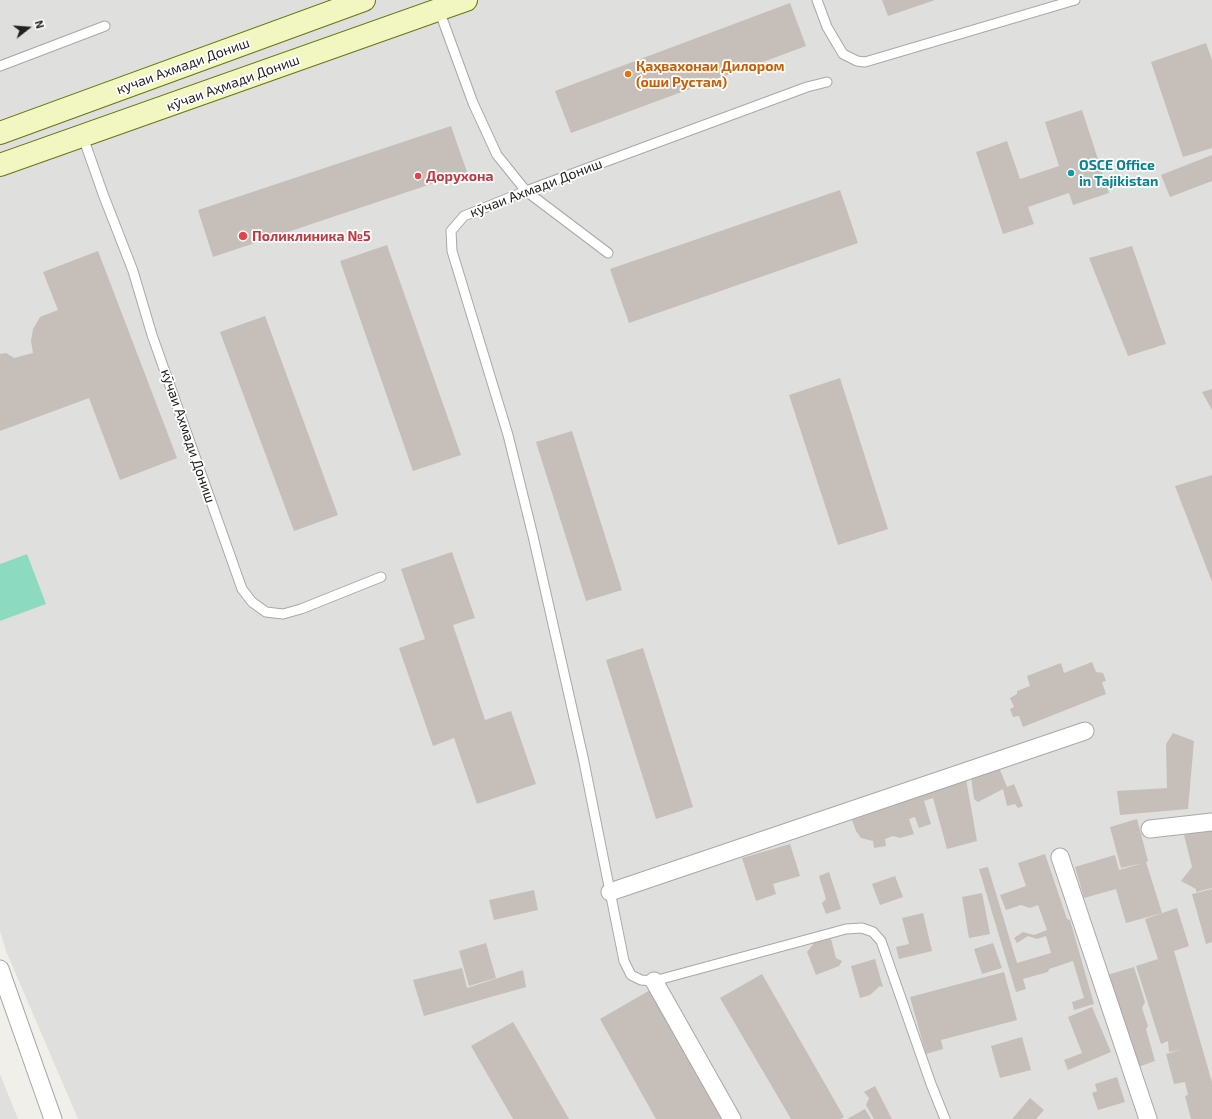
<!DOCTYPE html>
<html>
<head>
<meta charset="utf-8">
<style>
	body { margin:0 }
	#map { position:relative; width:1212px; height:1119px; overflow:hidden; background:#f1efe9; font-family:"Exo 2",sans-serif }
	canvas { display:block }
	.north { position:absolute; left:8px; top:8px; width:40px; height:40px; -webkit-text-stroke:3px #fff; paint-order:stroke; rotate:73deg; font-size:11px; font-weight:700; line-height:16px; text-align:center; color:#212121 }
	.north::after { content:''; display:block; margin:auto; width:14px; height:18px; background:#212121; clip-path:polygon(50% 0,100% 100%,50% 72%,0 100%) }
</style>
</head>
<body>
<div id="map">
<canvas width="1212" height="1119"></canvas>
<div class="north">N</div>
</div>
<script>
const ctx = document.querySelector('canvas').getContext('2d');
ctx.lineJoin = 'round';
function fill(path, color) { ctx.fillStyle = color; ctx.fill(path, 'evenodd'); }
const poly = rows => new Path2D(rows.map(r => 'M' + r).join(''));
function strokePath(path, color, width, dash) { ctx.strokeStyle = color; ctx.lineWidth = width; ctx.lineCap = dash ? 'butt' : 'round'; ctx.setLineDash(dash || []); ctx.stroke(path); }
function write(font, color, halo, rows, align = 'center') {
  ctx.font = font + ' "Exo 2",sans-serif'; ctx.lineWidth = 3.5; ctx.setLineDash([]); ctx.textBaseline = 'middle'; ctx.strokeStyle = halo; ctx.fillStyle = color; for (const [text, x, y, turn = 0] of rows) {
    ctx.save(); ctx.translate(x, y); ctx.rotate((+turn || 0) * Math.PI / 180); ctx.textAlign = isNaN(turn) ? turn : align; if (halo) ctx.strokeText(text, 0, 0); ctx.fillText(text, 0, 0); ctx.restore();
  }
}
fill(poly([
	[0,0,1212,0,1212,1119,78,1119,6,951,0,931],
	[0,1074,18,1119,0,1119]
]), '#dfdfde');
fill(poly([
	[27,554,46,604,0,621,0,564]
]), '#8cdbc0');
fill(poly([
	[882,0,935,0,888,16],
	[790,3,806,46,571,133,555,91],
	[1206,43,1212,60,1212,148,1183,157,1151,62],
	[1082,110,1109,193,1073,205,1069,193,1028,207,1034,224,1003,234,976,152,1007,141,1020,179,1059,166,1045,122],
	[451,126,467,172,213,257,198,210],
	[1212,155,1212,181,1170,197,1161,175],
	[840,190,858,243,629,323,610,269],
	[387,245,461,455,413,471,340,261],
	[1132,246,1166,344,1128,356,1089,258],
	[98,251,177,458,120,480,89,398,0,431,0,354,6,353,14,358,33,353,31,341,33,329,40,317,58,310,43,272],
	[265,316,338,515,294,531,220,332],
	[840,378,888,529,838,545,789,395],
	[1212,389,1212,410,1202,392],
	[572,431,622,590,586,601,536,442],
	[1212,475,1212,582,1175,486],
	[452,552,475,618,453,625,485,720,511,711,536,784,477,804,454,738,433,746,399,648,425,639,401,569],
	[643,648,693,807,656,819,606,660],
	[1092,662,1096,672,1103,673,1106,681,1102,682,1106,694,1023,727,1019,716,1013,717,1010,709,1014,707,1010,698,1017,694,1017,691,1030,686,1027,676,1061,663,1064,673],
	[1173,733,1194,741,1188,809,1120,815,1117,791,1167,788,1166,744],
	[998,765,1007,787,1014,784,1023,806,1018,808,1015,804,1007,806,1003,789,978,802,974,799,971,777],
	[966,779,977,841,947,849,933,798,924,801,931,824,919,828,915,817,909,819,914,834,900,838,893,836,885,839,886,846,874,848,873,841,861,838,856,831,852,820],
	[1137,819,1148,861,1146,862,1162,913,1126,923,1116,889,1084,898,1075,867,1115,855,1119,870,1143,863,1121,868,1110,827],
	[1212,827,1212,888,1196,892,1196,889,1181,881,1192,867,1184,835],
	[790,844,800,876,773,884,776,894,756,901,742,858],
	[1045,854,1067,919,1070,920,1094,1004,1074,1010,1072,1002,1084,998,1073,961,1049,969,1048,972,1023,979,1026,989,1016,992,979,869,988,867,1017,963,1051,953,1046,936,1037,939,1028,936,1017,943,1014,938,1023,932,1034,935,1047,930,1038,905,1030,908,1021,905,1006,910,1000,895,1026,886,1018,863],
	[829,872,841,909,826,914,822,903,826,899,819,876],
	[895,876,903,897,880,905,872,884],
	[1212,889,1212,942,1206,944,1192,894],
	[534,890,538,910,494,920,489,900],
	[982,893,990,934,969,938,962,897],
	[1177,908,1189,946,1174,951,1212,1082,1212,1119,1191,1119,1185,1096,1188,1095,1185,1082,1174,1084,1166,1054,1180,1050,1169,1052,1168,1041,1161,1044,1136,966,1158,959,1145,919],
	[923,913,932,951,899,959,896,947,909,944,902,918],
	[831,939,836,958,842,961,839,966,816,975,807,952,814,943],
	[486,943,496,978,469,986,459,951],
	[993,943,1002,968,982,974,974,949],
	[875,959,883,987,880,986,870,995,860,998,851,966],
	[1134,967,1145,1002,1142,1008,1148,1026,1146,1029,1155,1061,1135,1068,1107,975],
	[462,968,467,988,523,970,526,987,424,1016,413,980],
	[1004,972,1017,1020,941,1040,943,1049,926,1054,910,997],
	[762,974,844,1117,840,1119,791,1119,720,998],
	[652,989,725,1119,656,1119,600,1019],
	[1092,1007,1111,1052,1068,1070,1064,1060,1082,1053,1068,1017],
	[513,1022,523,1039,569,1119,513,1119,471,1046],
	[1022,1037,1031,1070,1000,1078,991,1046],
	[1117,1077,1125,1102,1098,1110,1092,1093,1097,1091,1095,1084],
	[875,1086,892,1119,874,1119,866,1105,869,1098,864,1092],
	[1030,1098,1044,1110,1036,1119,1012,1119],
	[865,1109,871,1119,847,1119]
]), '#c6beb8');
const lane = poly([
	[817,0,827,27,843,54,857,61,865,62,1075,0],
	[439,10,473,103,497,155,526,191,608,253],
	[0,66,105,26],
	[827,82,807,87,526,191,464,216,451,231,452,251,508,435,533,536,583,757,624,961,631,975,641,980,654,981,846,929,862,928,873,932,881,941,931,1084,945,1119],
	[83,137,103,194,133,271,152,335,242,589,252,602,266,612,283,614,301,609,381,577]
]);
const street = poly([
	[1150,829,1212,822],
	[1060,857,1148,1119],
	[610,892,1085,731],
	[0,969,53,1119],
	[654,981,732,1119]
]);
const secondary = poly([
	[0,133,364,0],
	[0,165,466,0]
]);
strokePath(lane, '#a8a8a8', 11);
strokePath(street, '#a8a8a8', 19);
strokePath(secondary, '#66760b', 24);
strokePath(lane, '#fff', 9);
strokePath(street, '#fff', 17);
strokePath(secondary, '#f2f7c1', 22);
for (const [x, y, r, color] of [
	[628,74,4,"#e8710a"],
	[1071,173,4,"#0f9aa8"],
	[418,176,4,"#e0444e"],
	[243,236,5,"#e0444e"]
]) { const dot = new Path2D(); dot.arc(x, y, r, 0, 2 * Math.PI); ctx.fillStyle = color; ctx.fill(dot); strokePath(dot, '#fff', 1.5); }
write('14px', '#212121', '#fff', [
	["кучаи Ахмади Дониш",183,66,-20],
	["кӯчаи Аҳмади Дониш",233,83,-20],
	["кӯчаи Ахмади Дониш",536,188,-21],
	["кӯчаи Ахмади Дониш",188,436,71]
]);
write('bold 14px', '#c56008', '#fff', [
	["Қаҳвахонаи Дилором",636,66],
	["(оши Рустам)",636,82]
], 'left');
write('bold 14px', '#0d838f', '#fff', [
	["OSCE Office",1079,165],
	["in Tajikistan",1079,181]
], 'left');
write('bold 14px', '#be3a42', '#fff', [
	["Дорухона",426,176],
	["Поликлиника №5",252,236]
], 'left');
</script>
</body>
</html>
